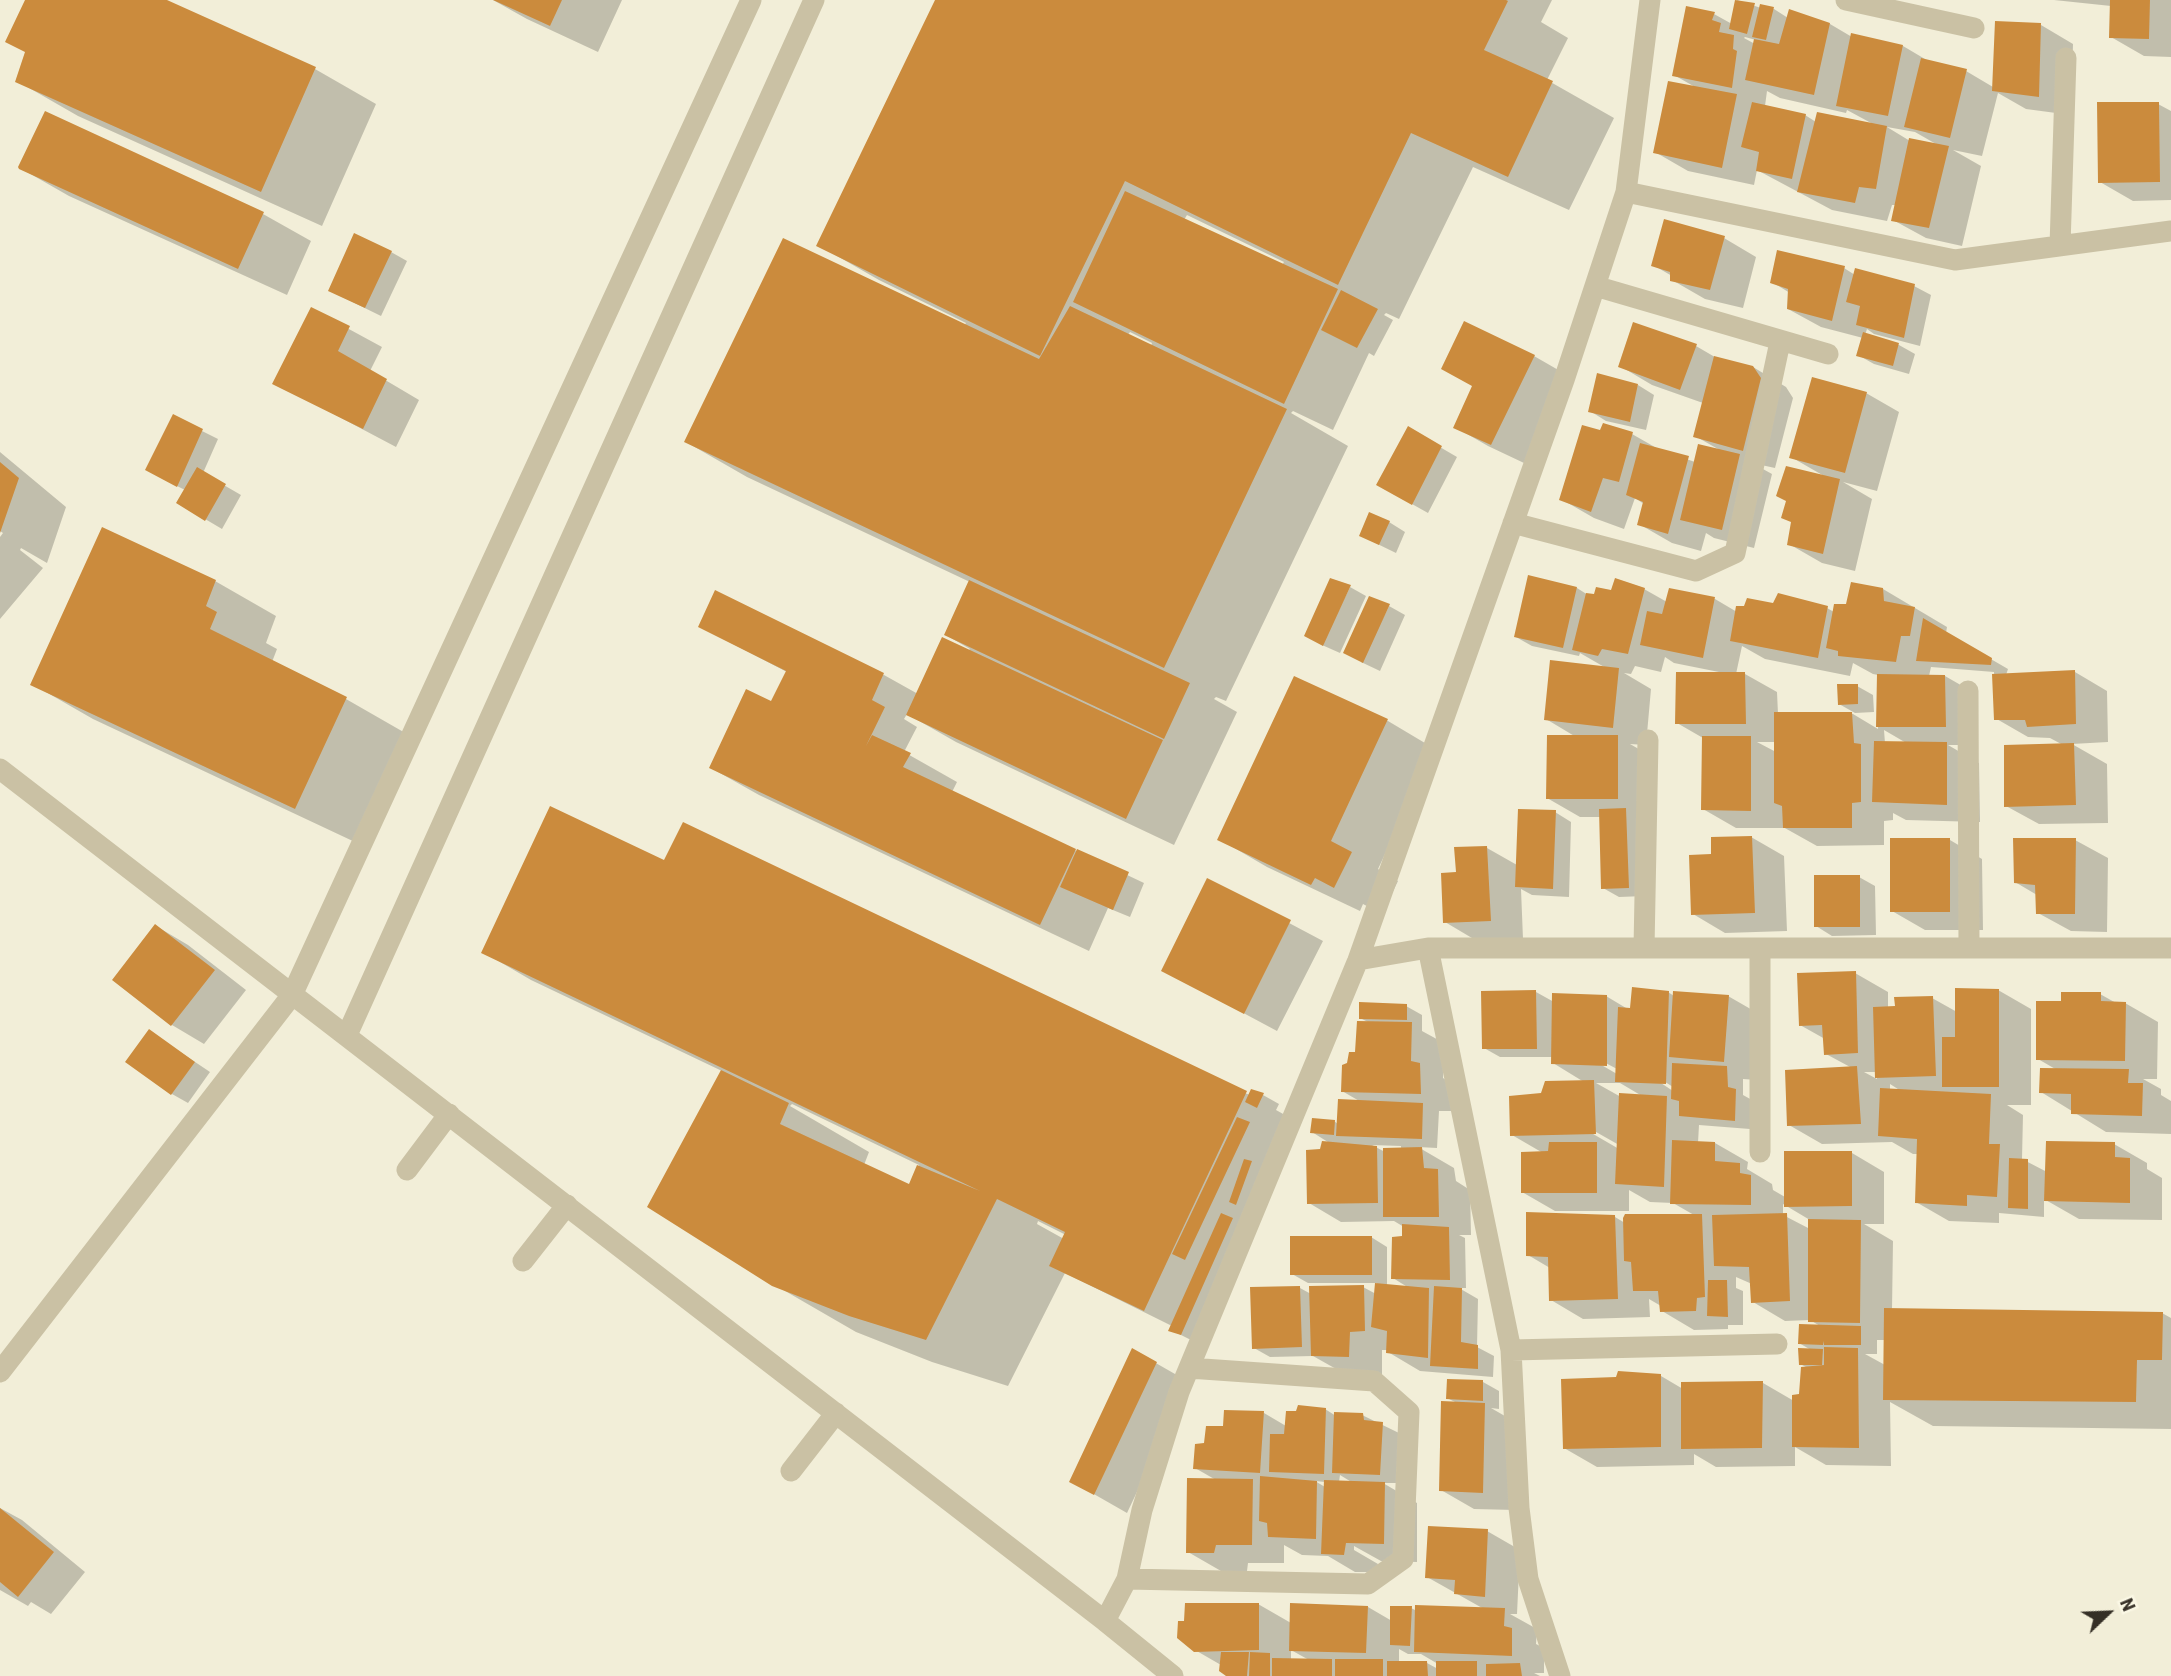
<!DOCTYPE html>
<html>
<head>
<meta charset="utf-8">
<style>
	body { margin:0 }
	#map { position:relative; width:2171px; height:1676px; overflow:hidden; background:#f2eed8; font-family:"Roboto Condensed",sans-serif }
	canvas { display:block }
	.north { position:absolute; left:2073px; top:1578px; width:70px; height:70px; -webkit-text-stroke:5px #faf7e4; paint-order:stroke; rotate:67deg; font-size:19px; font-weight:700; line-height:28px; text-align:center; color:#352f26 }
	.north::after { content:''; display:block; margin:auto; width:24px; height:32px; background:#352f26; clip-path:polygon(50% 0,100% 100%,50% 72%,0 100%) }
</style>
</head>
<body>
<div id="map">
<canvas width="2171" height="1676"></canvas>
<div class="north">N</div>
</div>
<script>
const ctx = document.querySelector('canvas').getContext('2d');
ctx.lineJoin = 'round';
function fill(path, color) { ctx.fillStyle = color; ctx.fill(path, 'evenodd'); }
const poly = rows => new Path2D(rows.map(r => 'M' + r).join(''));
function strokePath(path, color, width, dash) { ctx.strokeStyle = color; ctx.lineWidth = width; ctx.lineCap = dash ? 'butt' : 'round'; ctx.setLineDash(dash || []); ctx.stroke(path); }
fill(poly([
	[27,0,163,0,315,69,376,104,322,226,78,116,17,81,27,52],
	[493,0,622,0,598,52,527,19],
	[937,0,1552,0,1541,22,1568,38,1547,80,1614,118,1569,210,1473,167,1399,319,1386,313,1384,315,1393,320,1374,356,1369,353,1333,430,1293,411,1291,413,1348,446,1226,701,1216,697,1214,699,1237,712,1174,845,956,742,907,714,904,719,917,727,904,752,957,782,952,792,1144,883,1130,917,1108,908,1089,951,759,795,711,768,786,710,787,672,700,627,716,593,884,675,918,694,970,649,946,635,970,582,747,477,686,442,964,326,966,323,879,280,818,245],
	[1187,215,1284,262,1282,265,1184,220],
	[1130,332,1152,343,1151,346,1128,335],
	[1737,0,1761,8,1762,6,1774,9,1788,18,1830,24,1852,37,1903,46,1930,62,1966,71,1993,87,2041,25,2073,44,2071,115,2026,109,1998,93,1982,156,1953,150,1981,166,1962,246,1926,238,1893,220,1896,205,1892,205,1887,221,1832,210,1757,170,1754,185,1688,171,1655,152,1695,87,1674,75,1714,14,1732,24],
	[1745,37,1756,40,1755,44,1744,38],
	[1767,91,1780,98,1846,113,1847,110,1871,123,1816,122,1805,115,1765,106],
	[1887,127,1915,132,1936,144,1910,141],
	[2054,0,2171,0,2171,57,2144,56,2111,37,2111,6],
	[2158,104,2171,111,2171,200,2133,201,2100,182],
	[45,114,263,214,311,241,287,295,69,196,20,168],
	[1724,238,1756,257,1743,308,1705,299,1672,280,1672,276,1653,265],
	[391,252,407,261,381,316,330,291],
	[1844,268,1855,275,1914,286,1931,295,1920,346,1874,334,1867,329,1865,335,1899,345,1915,354,1909,374,1874,364,1858,355,1863,338,1821,327,1788,309,1790,293,1772,282],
	[312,309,382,347,370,371,419,400,396,447,275,383],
	[1696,346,1720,360,1753,367,1786,387,1793,398,1775,468,1752,463,1772,474,1754,548,1714,538,1706,533,1701,551,1672,543,1639,524,1644,504,1635,498,1624,529,1594,518,1561,499,1601,432,1632,434,1660,450,1695,462,1718,449,1695,436,1703,403,1652,385,1620,366],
	[1534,356,1567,375,1524,463,1488,446,1455,427],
	[1638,385,1654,395,1646,430,1606,421,1590,411],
	[1866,393,1899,412,1877,491,1843,482,1872,499,1855,571,1822,563,1789,544,1824,476,1791,457],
	[174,417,218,439,203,473,241,495,222,529,178,503,185,490,163,479],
	[1409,429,1457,457,1428,513,1378,485],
	[0,452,66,507,47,563,21,548,20,550,43,568,0,619,0,537,3,533,0,531],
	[1389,522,1405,532,1396,553,1361,536],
	[1529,577,1577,588,1588,595,1644,589,1667,602,1670,590,1715,599,1737,612,1774,605,1827,608,1834,612,1883,589,1947,627,1946,633,2008,669,2006,675,2075,672,2107,691,2108,742,2072,744,2107,764,2108,823,2039,824,2006,806,2063,745,2050,738,2028,737,1995,718,1994,672,1931,667,1929,676,1945,676,1978,695,1978,745,1948,745,1979,763,1980,822,1906,820,1893,813,1893,820,1884,821,1884,845,1817,846,1783,827,1783,828,1736,828,1703,809,1703,738,1677,723,1719,672,1674,663,1665,657,1661,672,1635,666,1631,674,1624,673,1651,689,1646,745,1630,744,1651,756,1645,896,1619,897,1603,888,1601,817,1580,817,1547,798,1576,737,1546,719,1606,668,1580,653,1579,656,1532,646,1516,637],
	[1742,646,1765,659,1850,676,1853,663,1873,674,1878,675,1878,729,1853,714,1778,714,1777,692,1745,674,1736,674],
	[1884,730,1908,744,1885,743],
	[1757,742,1776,742,1776,752],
	[215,581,276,616,266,643,277,649,272,662,346,699,407,734,357,843,93,719,32,684],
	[1350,587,1366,596,1340,653,1322,645],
	[1389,606,1405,615,1380,671,1361,662],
	[1295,678,1388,721,1435,749,1378,869,1398,881,1382,914,1363,904,1360,911,1267,867,1219,839],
	[1857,686,1873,695,1874,712,1855,713,1839,704],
	[1555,812,1571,822,1569,897,1532,895,1521,889,1523,939,1477,941,1445,922,1458,874,1487,848,1517,865],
	[1751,837,1784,856,1787,931,1725,933,1693,914,1713,856],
	[1950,840,1982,859,1983,930,1925,930,1892,911],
	[2075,840,2108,858,2107,932,2071,931,2038,913,2037,895,2015,882],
	[665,863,1250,1095,1263,1095,1279,1104,1276,1110,1294,1120,1197,1343,1171,1330,1172,1326,1065,1273,1008,1386,932,1362,856,1332,773,1284,722,1071,531,980,483,952],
	[792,1104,919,1165,910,1186,864,1165,869,1152,790,1106],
	[1038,1221,1066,1235,1064,1239,1037,1224],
	[1859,877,1875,886,1876,935,1832,936,1816,926],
	[1208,880,1323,941,1277,1031,1163,970],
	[156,926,188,945,246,990,204,1044,172,1025,114,980],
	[1855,973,1888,992,1888,1008,1932,998,1957,1012,1998,990,2031,1009,2031,1105,2007,1105,2023,1115,2022,1159,2047,1172,2114,1144,2147,1163,2147,1169,2162,1178,2162,1220,2079,1219,2044,1199,2044,1217,1999,1213,1999,1223,1949,1221,1916,1202,1918,1154,1913,1154,1892,1142,1822,1144,1789,1125,1852,1068,1826,1054,1825,1039,1800,1025],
	[1864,1072,1877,1072,1877,1079],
	[1890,1084,1901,1091,1890,1091],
	[1536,992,1554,1002,1606,996,1631,1011,1668,992,1674,996,1728,996,1761,1015,1757,1080,1743,1079,1743,1095,1752,1100,1750,1129,1699,1125,1698,1143,1715,1143,1748,1162,1747,1169,1772,1184,1773,1190,1785,1197,1852,1153,1884,1172,1884,1224,1864,1224,1893,1241,1892,1310,2162,1313,2171,1318,2171,1429,1933,1426,1890,1402,1891,1466,1826,1465,1795,1447,1795,1466,1716,1467,1694,1454,1694,1465,1597,1467,1564,1448,1661,1376,1683,1389,1763,1383,1794,1401,1800,1396,1808,1368,1800,1364,1811,1350,1799,1343,1820,1326,1810,1320,1785,1321,1753,1302,1752,1284,1736,1277,1736,1288,1743,1291,1743,1325,1728,1325,1728,1329,1694,1330,1662,1311,1661,1306,1649,1299,1650,1317,1583,1319,1551,1300,1550,1268,1528,1255,1615,1217,1625,1223,1694,1215,1673,1203,1650,1202,1629,1190,1629,1211,1555,1211,1522,1192,1543,1153,1512,1135,1543,1095,1584,1082,1553,1063,1553,1057,1500,1057,1484,1048],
	[1600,1060,1617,1069,1617,1074,1598,1063],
	[1659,1078,1673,1087,1673,1091,1658,1081],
	[1596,1083,1620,1083,1642,1096,1621,1097],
	[1589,1128,1619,1145,1619,1149,1588,1131],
	[1783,1204,1810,1220,1810,1229,1783,1215],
	[1877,1340,1885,1340,1885,1365,1865,1354,1877,1354],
	[2100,994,2116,1003,2125,1003,2158,1022,2157,1079,2143,1079,2161,1089,2161,1095,2171,1101,2171,1134,2106,1132,2041,1092,2057,1070,2038,1059,2062,1002],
	[1406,1006,1422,1015,1422,1031,1444,1043,1443,1078,1452,1084,1453,1111,1439,1111,1437,1148,1418,1147,1454,1168,1456,1181,1470,1190,1471,1235,1459,1235,1465,1238,1466,1288,1459,1288,1478,1299,1477,1347,1494,1356,1493,1377,1420,1371,1388,1352,1388,1350,1382,1350,1382,1375,1345,1374,1313,1356,1270,1357,1254,1348,1300,1288,1311,1294,1363,1287,1376,1294,1377,1283,1308,1283,1292,1274,1371,1237,1387,1247,1387,1286,1409,1288,1393,1278,1404,1227,1394,1221,1341,1222,1309,1203,1322,1151,1331,1144,1312,1132,1334,1121,1338,1124,1361,1102,1342,1091,1348,1065,1357,1054,1370,1023,1360,1018],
	[1372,1145,1401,1146,1401,1149,1385,1152],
	[149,1031,210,1072,188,1103,172,1094],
	[1133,1350,1189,1382,1127,1513,1071,1481],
	[1483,1382,1499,1391,1499,1409,1491,1408,1517,1423,1515,1510,1474,1509,1441,1490,1457,1403,1447,1398],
	[1325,1409,1336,1416,1362,1415,1399,1433,1396,1483,1383,1483,1417,1503,1417,1562,1381,1561,1354,1546,1354,1550,1378,1564,1376,1572,1355,1572,1328,1556,1302,1555,1284,1545,1284,1563,1248,1563,1247,1571,1221,1571,1188,1552,1216,1480,1195,1468,1206,1445,1225,1427,1264,1413,1286,1426],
	[1340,1475,1353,1483,1339,1482],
	[1315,1481,1325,1482,1325,1487],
	[0,1508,22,1520,85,1572,51,1614,31,1602,28,1606,0,1590],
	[1487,1531,1520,1550,1517,1614,1510,1614,1537,1629,1536,1644,1544,1648,1544,1673,1534,1673,1540,1676,1228,1676,1221,1665,1195,1650,1258,1604,1291,1623,1368,1607,1392,1621,1411,1608,1417,1611,1484,1609,1427,1577],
	[1399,1649,1408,1654,1421,1654,1438,1664,1438,1669,1427,1663,1399,1663],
	[1291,1650,1309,1660,1291,1660]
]), '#0003');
fill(poly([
	[25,0,167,0,316,67,261,192,15,82,25,52,5,42],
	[493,0,562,0,550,26],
	[935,0,1506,0,1508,1,1484,50,1553,81,1508,177,1411,133,1338,285,1125,181,1040,356,816,246],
	[1735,0,1755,3,1747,34,1729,29],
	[2110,0,2150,0,2149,39,2109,38],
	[1760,4,1774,7,1766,40,1752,37],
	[1686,6,1715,12,1712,20,1721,23,1719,32,1734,35,1733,49,1737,51,1732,88,1672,76],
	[1789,9,1830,23,1814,95,1745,80,1754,39,1779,44],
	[1995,21,2041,23,2039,97,1992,91],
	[1851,33,1903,45,1888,116,1836,106],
	[1921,58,1967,69,1950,138,1904,127],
	[1668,81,1737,94,1722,168,1653,153],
	[1752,102,1806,114,1792,179,1756,171,1759,152,1741,147],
	[2097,102,2159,102,2160,182,2098,183],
	[45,111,264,212,238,269,19,169,18,167],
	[1817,112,1887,126,1876,189,1859,187,1855,203,1797,192],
	[1909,138,1949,146,1929,228,1891,221],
	[1125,191,1338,289,1284,404,1073,302],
	[1664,219,1725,236,1710,290,1670,281,1670,272,1651,266],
	[354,233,392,251,365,308,328,291],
	[783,238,1039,359,1070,306,1287,409,1164,668,684,442],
	[1777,250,1845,266,1832,321,1787,309,1788,289,1770,283],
	[1855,268,1915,284,1904,338,1856,325,1860,306,1846,302],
	[1341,290,1378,309,1357,348,1321,330],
	[311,307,350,326,338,351,387,379,363,429,272,384],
	[1464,321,1535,355,1491,445,1453,428,1472,386,1441,369],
	[1633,322,1697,344,1680,390,1618,367],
	[1863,332,1899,343,1893,366,1856,356],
	[1714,356,1753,366,1761,378,1743,451,1693,437],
	[1597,373,1638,384,1630,422,1588,412],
	[1812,377,1867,392,1845,473,1789,458],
	[173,414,203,429,177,487,145,470],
	[1603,423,1633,432,1619,482,1603,478,1591,512,1559,500,1582,425,1600,430],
	[1408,426,1442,446,1412,505,1376,485],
	[1640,443,1689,456,1668,534,1637,525,1643,502,1626,495],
	[1698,444,1740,454,1722,530,1680,520],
	[0,462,19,478,0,533],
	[1786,466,1840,479,1823,554,1787,545,1791,522,1781,518,1786,501,1776,496],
	[197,467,226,484,205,521,176,503],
	[1369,512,1390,521,1379,545,1359,536],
	[102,527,216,580,206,606,217,612,210,629,347,697,295,809,30,685],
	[1528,575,1577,587,1563,648,1514,637],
	[1330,578,1351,585,1323,646,1304,636],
	[1615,578,1645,588,1628,654,1602,649,1598,656,1572,650,1586,593,1594,594,1596,587,1611,590],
	[969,580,1190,683,1164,739,944,635],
	[1851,582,1883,588,1884,601,1915,607,1910,636,1901,636,1896,662,1838,656,1838,651,1826,648,1834,604,1846,604],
	[1669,588,1715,597,1703,658,1640,645,1647,611,1662,614],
	[715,590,884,673,872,700,885,707,866,746,872,735,911,753,903,767,1076,849,1040,925,709,768,746,689,771,701,786,671,698,627],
	[1778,593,1828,606,1818,658,1730,641,1736,606,1744,606,1747,598,1773,603],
	[1369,596,1390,604,1363,663,1343,653],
	[1923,618,1992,658,1991,665,1916,661],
	[942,637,1163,740,1126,819,906,715],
	[1550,660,1619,668,1613,728,1544,720],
	[2075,670,2076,724,2027,727,2025,720,1994,720,1992,674],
	[1676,672,1745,672,1746,724,1675,724],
	[1877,674,1945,675,1946,727,1876,727],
	[1294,676,1388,719,1331,841,1352,852,1334,888,1315,878,1311,885,1217,840],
	[1837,684,1858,684,1858,704,1838,705],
	[1774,712,1852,712,1854,743,1861,744,1861,802,1852,803,1852,828,1783,828,1782,806,1774,803],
	[1547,735,1618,735,1618,799,1546,799],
	[1702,736,1751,736,1751,811,1701,810],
	[1874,741,1947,742,1947,805,1872,802],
	[2074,743,2076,805,2004,807,2004,745],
	[550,806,664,860,683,822,1247,1091,1144,1311,1049,1266,1065,1232,997,1199,926,1340,849,1316,772,1286,647,1207,721,1070,789,1103,780,1124,909,1184,917,1165,980,1191,481,953],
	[1626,808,1629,888,1601,889,1599,809],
	[1518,809,1556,810,1553,889,1515,887],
	[1752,836,1755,913,1691,915,1689,855,1711,854,1711,837],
	[1890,838,1950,838,1950,912,1890,912],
	[2013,838,2076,838,2075,914,2036,914,2035,885,2014,883],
	[1487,846,1491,921,1443,923,1441,873,1456,872,1454,847],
	[1077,849,1129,872,1113,910,1060,887],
	[1814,875,1860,875,1860,927,1814,927],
	[1207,878,1291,920,1244,1014,1161,971],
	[155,924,215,970,171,1026,112,980],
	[1856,971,1858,1053,1824,1055,1822,1025,1799,1026,1797,973],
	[1632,987,1669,991,1666,1084,1615,1082,1618,1007,1630,1008],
	[1955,988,1999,989,1999,1087,1942,1087,1942,1037,1955,1037],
	[1536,990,1537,1049,1482,1049,1481,991],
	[1673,991,1729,995,1724,1062,1669,1057],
	[2061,992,2101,992,2101,1001,2126,1002,2125,1061,2036,1060,2036,1001,2061,1001],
	[1552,993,1607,995,1607,1066,1551,1064],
	[1933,996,1936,1076,1875,1078,1873,1007,1895,1006,1894,997],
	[1359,1002,1407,1004,1407,1020,1359,1019],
	[1357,1021,1412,1022,1411,1061,1420,1063,1421,1094,1341,1092,1342,1065,1347,1063,1349,1052,1355,1052],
	[149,1029,195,1062,171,1095,125,1062],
	[1672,1063,1727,1066,1728,1087,1736,1089,1735,1121,1679,1116,1679,1101,1671,1099],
	[1857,1066,1861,1124,1787,1126,1785,1070],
	[2040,1068,2129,1069,2128,1083,2143,1083,2142,1116,2071,1114,2071,1094,2039,1093],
	[1594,1080,1596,1134,1510,1136,1509,1096,1541,1093,1545,1081],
	[1880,1088,1991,1094,1989,1144,2000,1144,1997,1197,1967,1195,1967,1206,1915,1203,1917,1139,1878,1136],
	[1251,1089,1264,1093,1257,1108,1245,1102],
	[1619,1093,1667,1096,1664,1187,1615,1184],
	[1338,1099,1423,1103,1422,1139,1336,1136],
	[1237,1117,1250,1122,1185,1260,1172,1254],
	[1312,1118,1335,1120,1334,1135,1310,1133],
	[1672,1140,1715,1142,1715,1161,1740,1163,1740,1173,1751,1175,1751,1205,1670,1204],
	[1322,1141,1377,1146,1378,1203,1307,1204,1306,1150,1320,1149],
	[2046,1141,2115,1142,2115,1157,2130,1158,2130,1203,2044,1201],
	[1549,1142,1597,1142,1597,1193,1521,1193,1521,1152,1548,1151],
	[1422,1147,1424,1168,1438,1169,1439,1217,1383,1217,1383,1148],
	[1784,1151,1852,1151,1852,1206,1784,1207],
	[2009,1158,2028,1159,2028,1209,2008,1208],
	[1244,1159,1252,1161,1236,1205,1229,1202],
	[1526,1212,1615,1215,1618,1299,1549,1301,1548,1257,1526,1256],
	[1221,1213,1233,1218,1181,1335,1168,1331],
	[1787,1213,1790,1301,1751,1303,1749,1267,1714,1266,1712,1215],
	[1625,1214,1702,1214,1705,1297,1697,1298,1696,1311,1660,1312,1658,1291,1633,1291,1631,1262,1624,1261,1623,1218],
	[1808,1219,1861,1220,1860,1323,1808,1322],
	[1402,1224,1449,1227,1450,1280,1391,1279,1392,1237,1402,1236],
	[1290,1236,1372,1236,1372,1275,1290,1275],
	[1708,1280,1727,1280,1728,1317,1707,1316],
	[1375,1283,1429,1288,1428,1358,1386,1353,1387,1331,1371,1327],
	[1364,1285,1365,1331,1350,1332,1349,1357,1311,1356,1309,1286],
	[1300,1286,1302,1347,1252,1349,1250,1287],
	[1434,1286,1462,1288,1461,1342,1478,1345,1478,1369,1430,1366],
	[1884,1308,2163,1312,2162,1360,2137,1360,2136,1402,1883,1400],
	[1799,1324,1861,1326,1861,1345,1824,1345,1823,1341,1823,1345,1798,1344],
	[1824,1347,1858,1348,1859,1448,1792,1447,1792,1395,1799,1394,1801,1367,1824,1365],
	[1132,1348,1157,1362,1094,1495,1069,1482],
	[1798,1348,1823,1349,1822,1365,1799,1365],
	[1618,1371,1661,1374,1661,1447,1563,1449,1561,1379,1616,1377],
	[1447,1379,1483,1380,1483,1401,1446,1399],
	[1763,1381,1762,1448,1681,1449,1681,1382],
	[1441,1401,1485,1403,1483,1493,1439,1491],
	[1298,1405,1326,1408,1324,1474,1269,1472,1270,1434,1284,1434,1286,1411,1296,1411],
	[1224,1410,1264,1411,1260,1473,1193,1469,1195,1444,1204,1443,1206,1426,1223,1426],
	[1334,1412,1363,1413,1364,1420,1383,1422,1380,1475,1332,1473],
	[1260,1476,1317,1481,1316,1539,1268,1537,1267,1523,1259,1521],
	[1187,1478,1253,1479,1252,1545,1216,1545,1214,1553,1186,1553],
	[1324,1480,1385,1482,1384,1544,1346,1543,1344,1555,1321,1554],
	[0,1508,54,1552,18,1597,0,1582],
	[1428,1526,1488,1529,1485,1597,1454,1594,1455,1580,1425,1578],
	[1185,1603,1259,1603,1259,1650,1194,1652,1177,1638,1178,1621,1184,1621],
	[1290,1603,1368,1606,1366,1653,1289,1651],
	[1415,1605,1505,1608,1504,1626,1512,1628,1512,1656,1414,1652],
	[1390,1606,1412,1606,1410,1646,1390,1645],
	[1221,1652,1249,1652,1247,1676,1226,1676,1219,1671],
	[1250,1652,1270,1653,1270,1676,1249,1676],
	[1272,1658,1332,1659,1332,1676,1272,1676],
	[1335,1659,1383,1659,1383,1676,1335,1676],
	[1387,1661,1427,1661,1428,1676,1387,1676],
	[1436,1661,1477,1661,1477,1676,1436,1676],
	[1520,1663,1522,1676,1486,1676,1486,1664]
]), '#cb8b3d');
strokePath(poly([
	[1846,0,1974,28],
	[1626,192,1955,260,2171,231],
	[2060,246,2066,58],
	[1595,286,1828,354],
	[1513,523,1696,571,1735,553,1780,342],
	[1968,691,1969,948],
	[0,769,1105,1621,1173,1676],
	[1428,948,1511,1350,1519,1508,1528,1579,1560,1676],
	[1644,948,1648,740],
	[1358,960,1428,948,2171,948],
	[347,1035,814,0],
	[1760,1152,1760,948],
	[407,1170,449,1114],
	[523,1261,567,1205],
	[1511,1350,1777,1344],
	[0,1372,292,995,751,0],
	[791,1471,836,1413],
	[1127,1579,1368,1584,1403,1559,1409,1412,1374,1381,1189,1368],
	[1105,1621,1127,1579,1142,1510,1179,1392,1358,960,1564,380,1626,192,1650,0]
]), '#cac1a4', 21);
</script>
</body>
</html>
